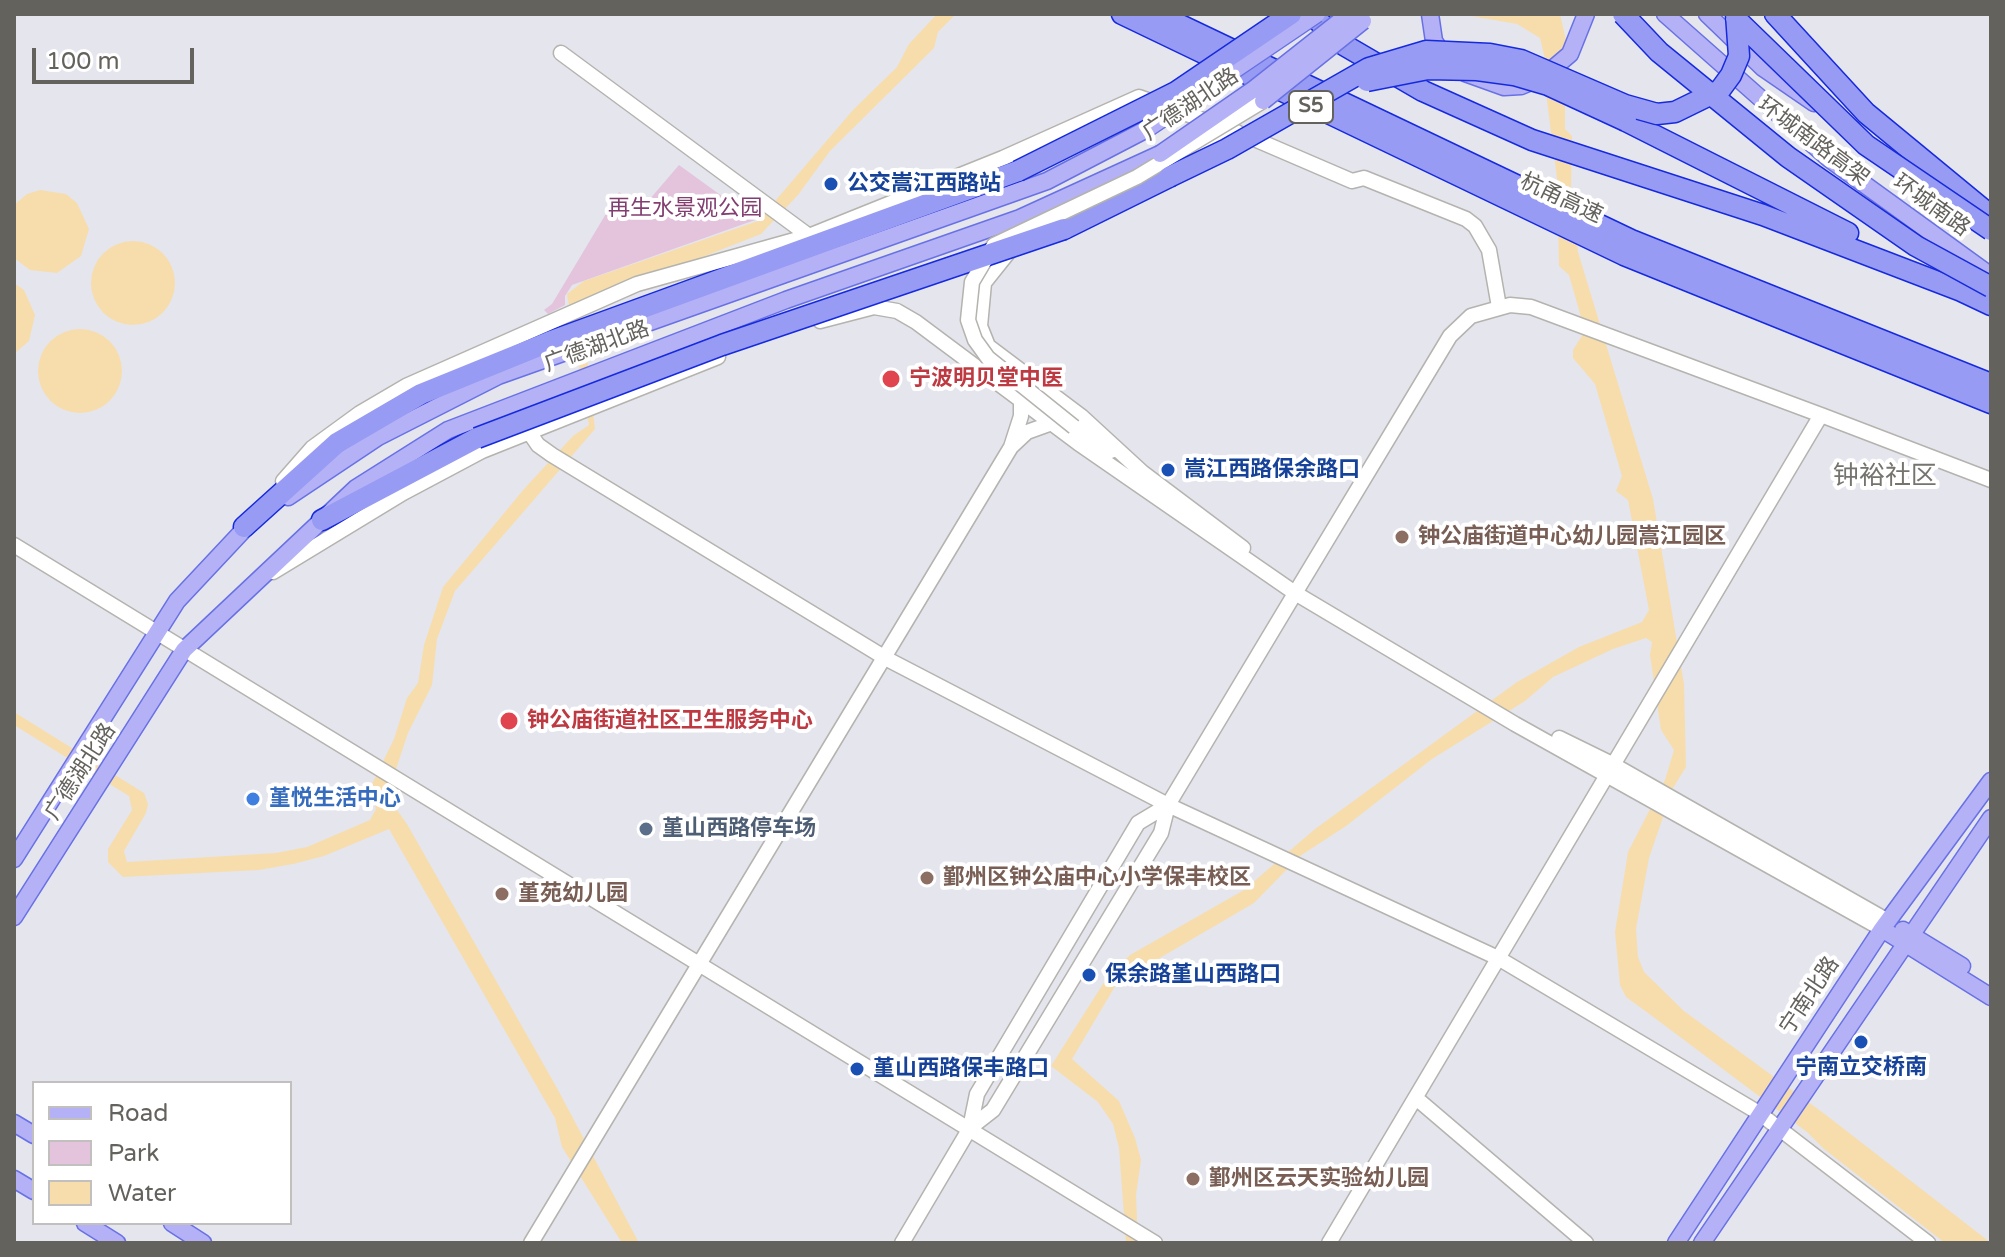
<!DOCTYPE html>
<html>
<head>
<meta charset="utf-8">
<style>
	body { margin:0 }
	#map { position:relative; width:2005px; height:1257px; overflow:hidden; background:#e5e5ee; font-family:"Varela Round",sans-serif }
	canvas { display:block }
	.frame { position:absolute; inset:0; border:16px solid #64625d; pointer-events:none }
	.legend { position:absolute; left:32px; top:1081px; width:260px; height:144px; box-sizing:border-box; background:#fff; border:2px solid #c1c0be; margin:0; padding:10px 14px; list-style:none; font-size:24px; color:#64625d }
	.legend li { display:flex; align-items:center; gap:16px; height:40px }
	.legend b { width:40px; border:2px solid #c1c0be }
	.scale { position:absolute; left:32px; top:48px; width:162px; height:36px; box-sizing:border-box; border:4px solid #64625d; border-top:0; padding-left:10px; font-size:24px; line-height:28px; white-space:nowrap; color:#64625d; -webkit-text-stroke:6px #fff; paint-order:stroke }
</style>
</head>
<body>
<div id="map">
<canvas width="2005" height="1257"></canvas>
<div class="frame"></div>
<ul class="legend">
<li><b style="height:10px;background:#b4b1f7"></b>Road</li>
<li><b style="height:22px;background:#e3c4dc"></b>Park</li>
<li><b style="height:22px;background:#f7ddac"></b>Water</li>
</ul>
<div class="scale">100 m</div>
</div>
<script>
const ctx = document.querySelector('canvas').getContext('2d');
ctx.lineJoin = 'round';
function fill(path, color) { ctx.fillStyle = color; ctx.fill(path, 'evenodd'); }
const poly = rows => new Path2D(rows.map(r => 'M' + r).join(''));
function strokePath(path, color, width, dash) { ctx.strokeStyle = color; ctx.lineWidth = width; ctx.lineCap = dash ? 'butt' : 'round'; ctx.setLineDash(dash || []); ctx.stroke(path); }
function write(font, color, halo, rows, align = 'center') {
  ctx.font = font + ' "Varela Round","Noto Sans SC",sans-serif'; ctx.lineWidth = 8; ctx.setLineDash([]); ctx.textBaseline = 'middle'; ctx.strokeStyle = halo; ctx.fillStyle = color; for (const [text, x, y, turn = 0] of rows) {
    ctx.save(); ctx.translate(x, y); ctx.rotate((+turn || 0) * Math.PI / 180); ctx.textAlign = isNaN(turn) ? turn : align; if (halo) ctx.strokeText(text, 0, 0); ctx.fillText(text, 0, 0); ctx.restore();
  }
}
fill(poly([
	[679,165,755,220,572,285,565,296,565,305,548,314,544,310,552,304,619,192,643,207]
]), '#e3c4dc');
fill(poly([
	[937,14,956,14,938,32,934,48,830,151,798,195,761,234,581,305,595,429,455,591,437,639,432,685,408,733,387,796,407,824,557,1088,639,1243,622,1243,562,1147,555,1118,389,829,324,856,293,864,259,870,123,877,108,862,108,849,132,810,129,796,14,725,14,712,144,793,148,804,146,813,124,851,127,862,276,853,307,847,370,820,376,809,370,788,394,739,407,698,418,683,424,645,443,587,524,489,573,436,589,425,567,294,584,281,758,221,853,110,897,67,909,44],
	[1460,14,1560,14,1571,62,1565,73,1565,129,1572,136,1571,193,1578,252,1653,499,1684,684,1686,767,1673,788,1649,858,1636,929,1638,957,1644,972,1684,1011,1826,1115,1991,1243,1945,1243,1824,1149,1807,1132,1648,1013,1626,997,1620,985,1615,932,1628,852,1665,780,1674,750,1661,730,1650,655,1652,642,1646,638,1613,649,1553,677,1525,701,1432,759,1346,826,1300,856,1254,903,1117,983,1072,1059,1119,1101,1135,1138,1141,1160,1136,1195,1138,1243,1126,1243,1119,1148,1113,1124,1098,1102,1051,1066,1108,976,1130,955,1244,890,1315,829,1517,682,1579,647,1642,622,1649,610,1628,500,1616,491,1622,476,1595,384,1573,358,1573,350,1585,331,1569,275,1559,266,1557,178,1546,93,1546,63,1540,38,1517,24],
	[40,190,66,194,77,203,89,229,81,256,57,273,30,270,14,258,14,205,27,194],
	'91 283a42 42 0 1 1 84 0a42 42 0 1 1-84 0Z',
	[14,283,24,290,35,315,29,341,14,354],
	'38 371a42 42 0 1 1 84 0a42 42 0 1 1-84 0Z'
]), '#f7ddac');
const minor = poly([
	[561,53,809,236],
	[1245,135,1352,181,1364,178,1466,219,1475,226,1489,250,1499,307],
	[1012,248,984,283,980,326,988,346,1081,416,1143,473],
	[820,321,874,307,897,311,916,322,1078,443,1295,593,1515,724,1882,929],
	[1021,400,1021,416,1011,447,1027,432,1052,423],
	[1074,427,1111,451],
	[529,432,538,445,552,455,887,659,1168,805,1498,958,1759,1113,1928,1243],
	[1138,469,1243,548],
	[283,481,312,448,360,413,406,386,637,284,809,236,1003,158,1139,97,1237,132,1191,156],
	[14,545,1155,1243],
	[273,572,403,493,482,451,718,357],
	[1559,738,1612,764,1888,921],
	[1416,1098,1586,1243],
	[970,1128,993,1110,1161,833,1168,805,1300,585,1450,336,1471,316,1510,305,1531,307,1821,415],
	[531,1243,1011,447],
	[902,1243,970,1128,977,1094,1138,823,1168,805],
	[1329,1243,1821,415,1991,480]
]);
const major = poly([
	[1430,14,1434,41,1446,59],
	[1665,14,1828,158,1991,276],
	[1707,14,1763,68,1814,103],
	[1465,73,1504,87,1521,86,1543,77,1570,54,1586,14],
	[288,497,378,437,498,376,1047,181,1147,129],
	[14,859,177,601,252,521],
	[14,917,184,650,356,488,448,430,786,300,1020,218,1160,154],
	[1882,929,1991,997],
	[1903,930,1962,966],
	[14,1123,34,1135],
	[14,1179,34,1191],
	[85,1223,117,1243],
	[172,1223,203,1243],
	[1676,1243,1882,929,1991,781],
	[1702,1243,1991,818]
]);
const highway = poly([
	[1122,14,1624,255,1991,403],
	[1157,14,1631,240,1991,384],
	[1311,14,1344,45,1423,91,1532,140,1763,215,1964,292],
	[1775,14,1866,113,1991,216],
	[1626,121,1848,233],
	[1064,229,1169,177],
	[1955,288,1991,305],
	[322,520,477,438],
	[244,527,337,443,421,394,549,342,1018,171]
]);
strokePath(minor, '#b4b3ae', 17);
strokePath(major, '#6871e4', 19);
strokePath(highway, '#162add', 23);
strokePath(minor, '#fff', 14);
strokePath(major, '#b4b1f7', 16);
strokePath(highway, '#979bf3', 20);
const minorBridge = poly([
	[1074,427,988,358,975,340,968,320,972,282,994,245,1137,177,1263,101]
]);
const majorBridge = poly([
	[1263,101,1363,21],
	[1147,129,1317,14],
	[1160,154,1254,89,1349,14]
]);
const highwayBridge = poly([
	[1623,14,1659,52,1788,157,1916,246,1991,287],
	[1736,19,1866,145,1991,230],
	[1367,81,1428,69,1477,70,1514,75,1548,85,1626,121],
	[1018,171,1176,92,1291,14],
	[1169,177,1227,149,1369,68,1426,51,1490,54,1521,60,1625,105,1657,114,1675,112,1720,90,1731,75,1739,56,1736,14],
	[477,438,722,345,1064,229]
]);
strokePath(minorBridge, '#b4b3ae', 17, []);
strokePath(majorBridge, '#6871e4', 19, []);
strokePath(highwayBridge, '#162add', 23, []);
strokePath(minorBridge, '#fff', 14);
strokePath(majorBridge, '#b4b1f7', 16);
strokePath(highwayBridge, '#979bf3', 20);
for (const [x, y, r, color] of [
	[831,184,8,"#1a4fb4"],
	[891,379,10,"#e0444e"],
	[1168,470,8,"#1a4fb4"],
	[1402,537,8,"#8d6e63"],
	[509,721,10,"#e0444e"],
	[253,799,8,"#3f7fe0"],
	[646,829,8,"#5c6f8a"],
	[927,878,8,"#8d6e63"],
	[502,894,8,"#8d6e63"],
	[1089,975,8,"#1a4fb4"],
	[1861,1042,8,"#1a4fb4"],
	[857,1069,8,"#1a4fb4"],
	[1193,1179,8,"#8d6e63"]
]) { const dot = new Path2D(); dot.arc(x, y, r, 0, 2 * Math.PI); ctx.fillStyle = color; ctx.fill(dot); strokePath(dot, '#fff', 3); }
for (const [x, y, w] of [
	[1311,107,44]
]) { const box = new Path2D(); box.roundRect(x - w / 2, y - 16, w, 32, 6); ctx.fillStyle = '#fff'; ctx.fill(box); strokePath(box, '#64625d', 2); }
write('bold 20px', '#64625d', null, [
	["S5",1311,107]
]);
write('22px', '#64625d', '#fff', [
	["广德湖北路",1191,105,-34],
	["环城南路高架",1813,142,37],
	["杭甬高速",1561,199,25],
	["环城南路",1931,206,36],
	["广德湖北路",597,347,-20],
	["广德湖北路",81,772,-57],
	["宁南北路",1810,996,-56]
]);
write('bold 22px', '#164399', '#fff', [
	["公交嵩江西路站",847,184],
	["嵩江西路保余路口",1184,470],
	["保余路堇山西路口",1105,975],
	["宁南立交桥南",1861,1068,"center"],
	["堇山西路保丰路口",873,1069]
], 'left');
write('22px', '#823e70', '#fff', [
	["再生水景观公园",685,209]
]);
write('bold 22px', '#be3a42', '#fff', [
	["宁波明贝堂中医",909,379],
	["钟公庙街道社区卫生服务中心",527,721]
], 'left');
write('bold 22px', '#785e54', '#fff', [
	["钟公庙街道中心幼儿园嵩江园区",1418,537],
	["鄞州区钟公庙中心小学保丰校区",943,878],
	["堇苑幼儿园",518,894],
	["鄞州区云天实验幼儿园",1209,1179]
], 'left');
write('bold 22px', '#366cbe', '#fff', [
	["堇悦生活中心",269,799]
], 'left');
write('bold 22px', '#4e5e75', '#fff', [
	["堇山西路停车场",662,829]
], 'left');
write('26px', '#76746e', '#fff', [
	["钟裕社区",1885,477]
]);
</script>
</body>
</html>
